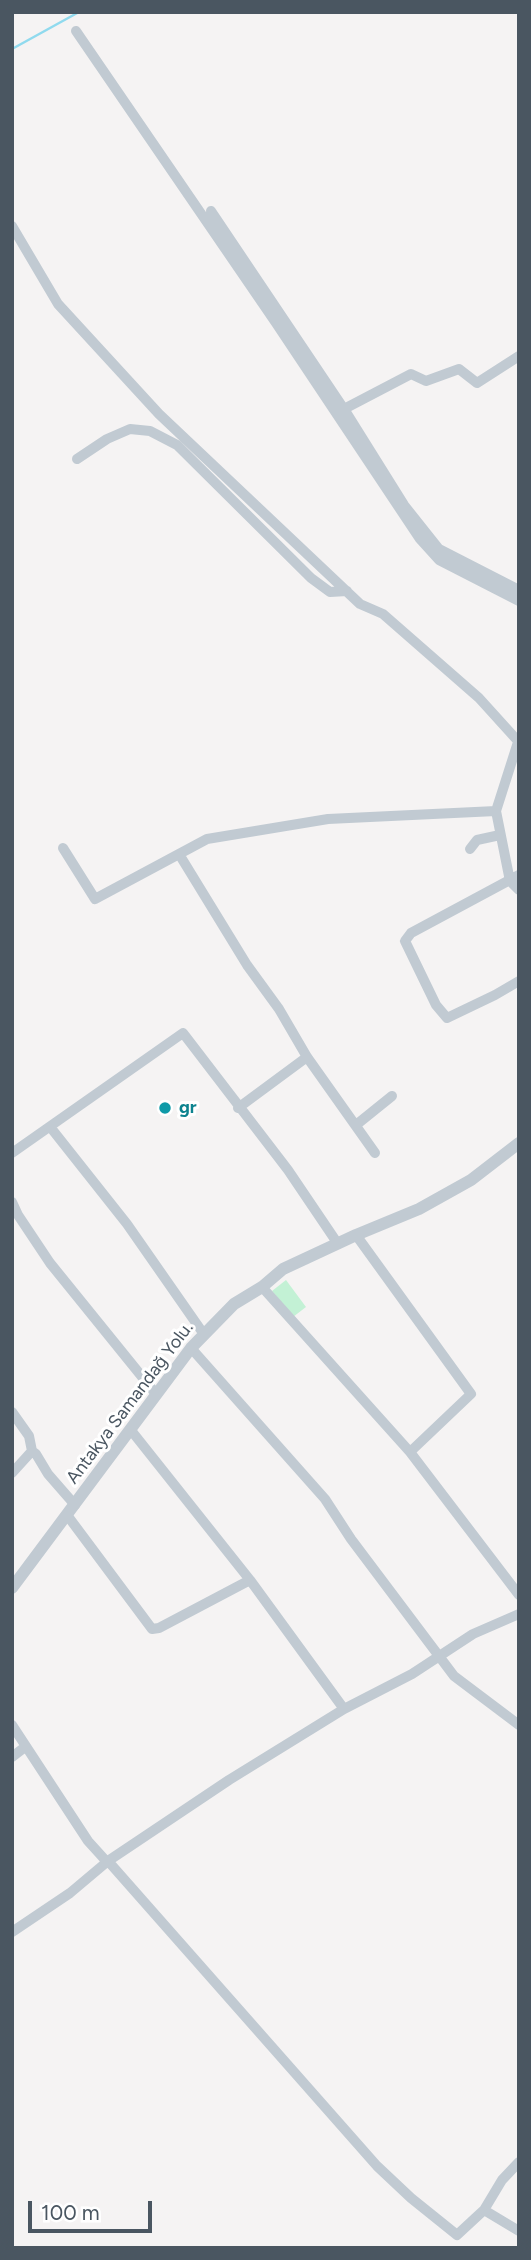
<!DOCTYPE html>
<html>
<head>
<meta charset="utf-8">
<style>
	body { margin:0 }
	#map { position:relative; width:531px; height:2260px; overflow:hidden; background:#f5f3f3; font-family:Figtree,sans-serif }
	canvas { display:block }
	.frame { position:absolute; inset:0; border:14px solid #4a5661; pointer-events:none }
	.scale { position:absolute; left:28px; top:2201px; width:124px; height:32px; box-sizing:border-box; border:4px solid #4a5661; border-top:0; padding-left:9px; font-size:21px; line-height:24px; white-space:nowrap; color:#4a5661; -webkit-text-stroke:5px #fff; paint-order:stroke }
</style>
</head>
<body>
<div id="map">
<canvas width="531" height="2260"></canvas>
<div class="frame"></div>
<div class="scale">100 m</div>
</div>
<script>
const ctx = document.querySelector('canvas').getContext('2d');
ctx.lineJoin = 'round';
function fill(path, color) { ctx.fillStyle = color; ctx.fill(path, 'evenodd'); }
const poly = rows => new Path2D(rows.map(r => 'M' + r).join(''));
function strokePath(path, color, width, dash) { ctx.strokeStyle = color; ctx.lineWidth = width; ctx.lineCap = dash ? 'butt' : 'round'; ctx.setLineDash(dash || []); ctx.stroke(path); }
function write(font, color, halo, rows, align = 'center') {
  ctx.font = font + ' Figtree,sans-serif'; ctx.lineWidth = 6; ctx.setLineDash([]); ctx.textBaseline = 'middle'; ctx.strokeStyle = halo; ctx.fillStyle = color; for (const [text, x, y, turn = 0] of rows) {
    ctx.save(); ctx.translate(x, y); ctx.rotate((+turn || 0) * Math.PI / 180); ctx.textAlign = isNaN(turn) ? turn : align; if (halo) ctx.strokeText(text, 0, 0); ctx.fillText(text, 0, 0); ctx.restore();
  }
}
fill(poly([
	[286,1280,306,1307,293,1317,272,1291]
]), '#c3f1d5');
strokePath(poly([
	[12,49,79,12]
]), '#90daee', 2.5);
strokePath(poly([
	[76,31,276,323,420,539,439,560,519,601],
	[211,211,344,409,404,505,439,549,519,590],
	[12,226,58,304,159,414,360,604,383,614,479,698,517,740],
	[344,409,411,374,426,381,459,369,477,383,519,356],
	[77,459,107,439,130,429,150,431,177,445,311,578,330,592,347,591],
	[519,739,496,811,510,881,519,890],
	[63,848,95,899,207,839,328,819,496,811],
	[470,849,477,840,500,835],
	[179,854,247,965,279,1009,307,1057,375,1153],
	[519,875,411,933,405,941,436,1005,447,1018,495,995,519,981],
	[238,1108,307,1057],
	[356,1125,392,1096],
	[51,1128,127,1224,203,1333],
	[12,1153,183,1033,288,1170,338,1244],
	[12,1202,18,1215,50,1263,156,1394],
	[356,1235,471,1394,410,1452],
	[262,1287,410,1452,519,1595],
	[191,1348,325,1499,351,1539,454,1676,519,1725],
	[12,1412,29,1436,32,1451,36,1454,48,1474,75,1505],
	[130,1429,250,1580,344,1709],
	[12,1473,32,1451],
	[67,1515,152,1629,159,1628,250,1580],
	[12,1725,88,1841,107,1862],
	[12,1757,25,1747],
	[108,1861,377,2166,411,2198,457,2235,484,2210,502,2180,519,2162],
	[12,1932,70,1893,108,1861,229,1780,344,1709,412,1674,473,1634,519,1614],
	[484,2210,519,2231]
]), '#c1cad2', 10);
strokePath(poly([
	[12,1588,191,1348,234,1304,262,1287,283,1269,356,1235,419,1209,471,1180,519,1143]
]), '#c1cad2', 12);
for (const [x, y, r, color] of [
	[165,1108,7,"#0f9aa8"]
]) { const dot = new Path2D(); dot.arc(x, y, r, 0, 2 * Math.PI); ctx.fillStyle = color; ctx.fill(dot); strokePath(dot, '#fff', 2.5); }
write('bold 18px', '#0d838f', '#fff', [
	["gr",179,1108]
], 'left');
write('18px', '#4a5661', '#fff', [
	["Antakya Samandağ Yolu.",130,1403,-53]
]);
</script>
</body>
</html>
